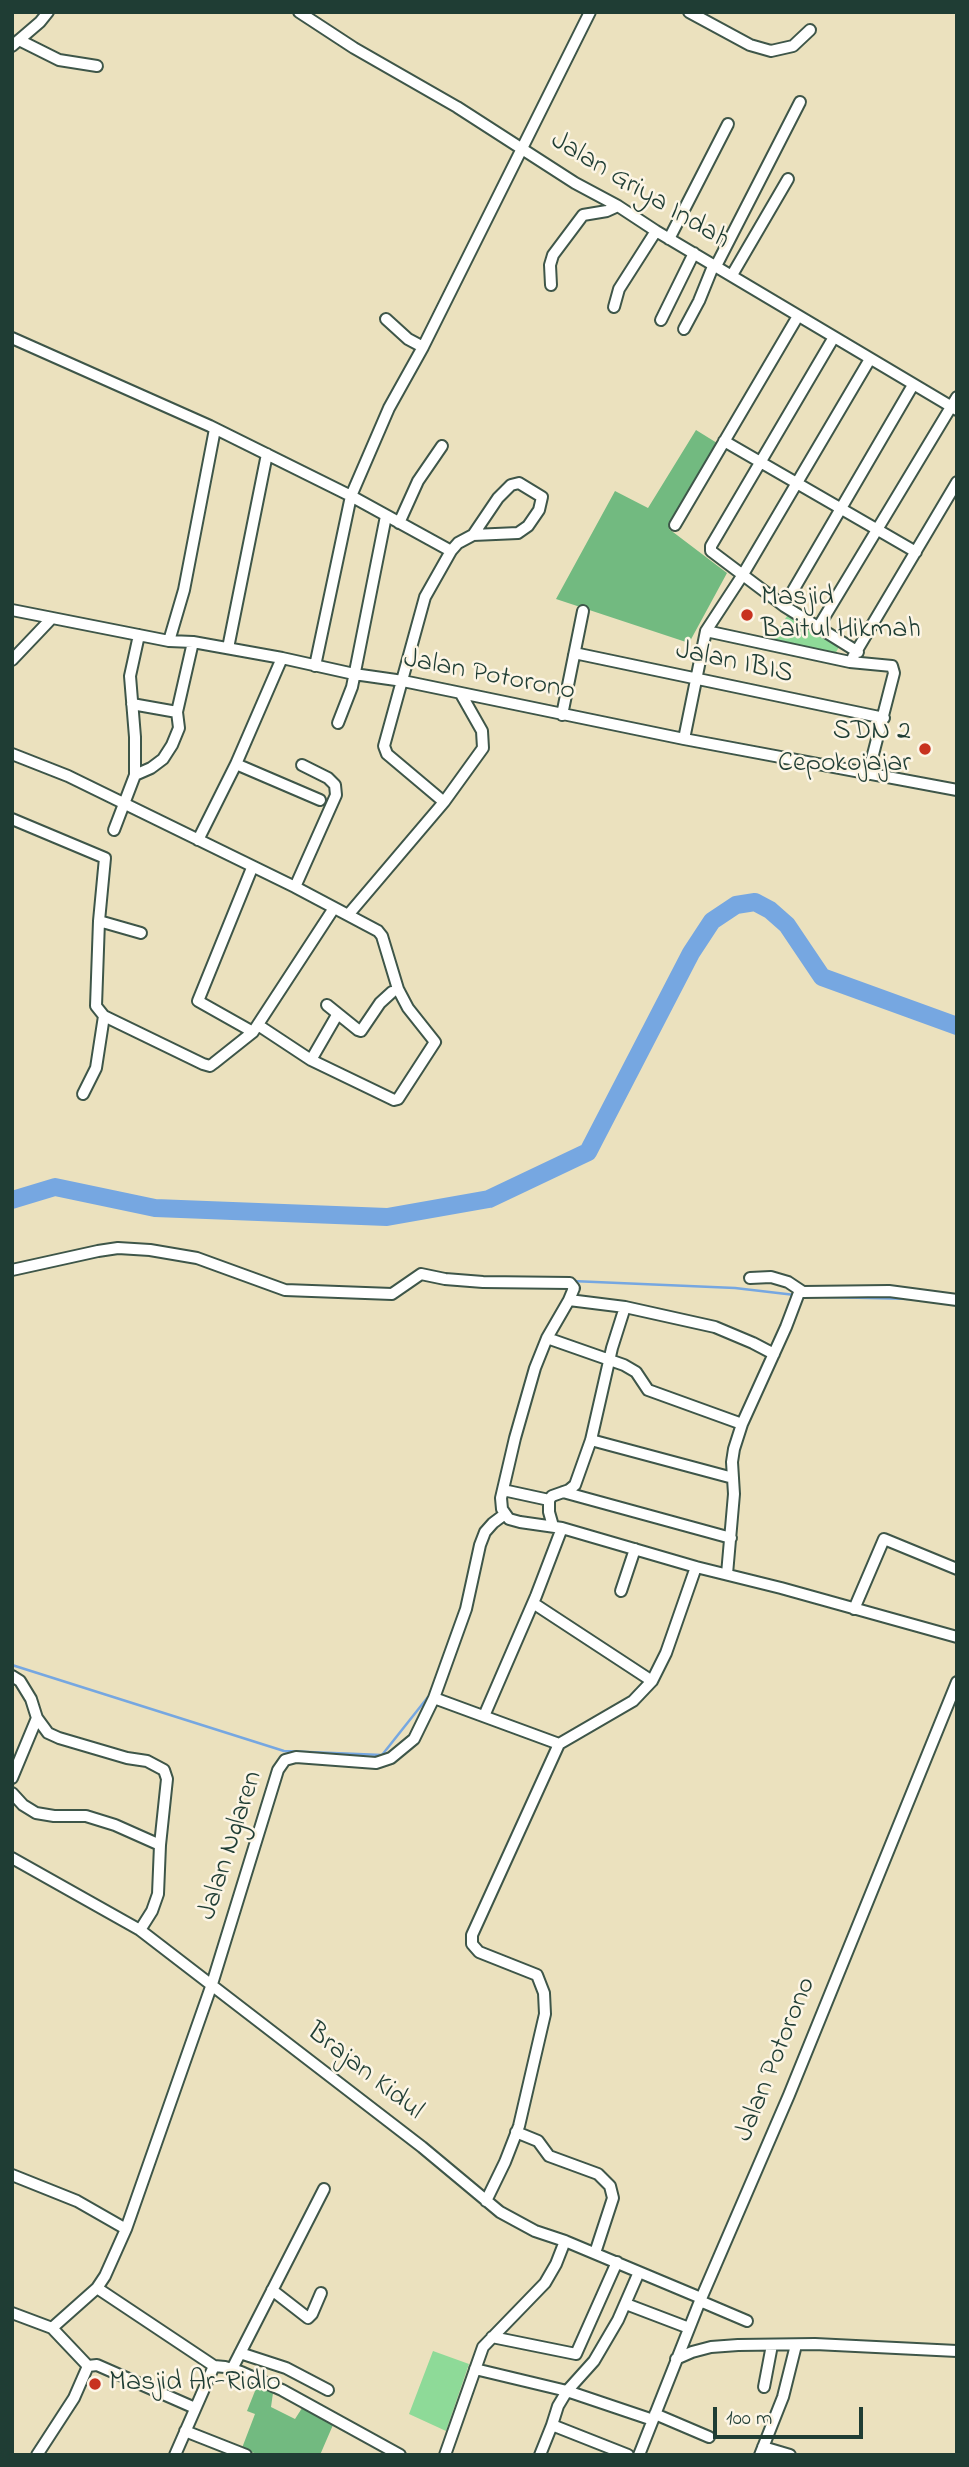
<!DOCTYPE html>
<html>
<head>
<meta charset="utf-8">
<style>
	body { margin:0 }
	#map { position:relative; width:969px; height:2467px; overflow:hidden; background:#ebe1be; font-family:"Indie Flower",sans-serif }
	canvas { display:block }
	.frame { position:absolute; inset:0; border:14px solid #1f3d34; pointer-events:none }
	.scale { position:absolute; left:713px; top:2407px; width:150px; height:32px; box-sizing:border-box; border:4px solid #1f3d34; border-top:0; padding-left:9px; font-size:21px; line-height:24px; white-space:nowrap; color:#1f3d34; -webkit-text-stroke:5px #fcf5e5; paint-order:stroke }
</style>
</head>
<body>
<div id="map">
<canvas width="969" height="2467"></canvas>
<div class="frame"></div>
<div class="scale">100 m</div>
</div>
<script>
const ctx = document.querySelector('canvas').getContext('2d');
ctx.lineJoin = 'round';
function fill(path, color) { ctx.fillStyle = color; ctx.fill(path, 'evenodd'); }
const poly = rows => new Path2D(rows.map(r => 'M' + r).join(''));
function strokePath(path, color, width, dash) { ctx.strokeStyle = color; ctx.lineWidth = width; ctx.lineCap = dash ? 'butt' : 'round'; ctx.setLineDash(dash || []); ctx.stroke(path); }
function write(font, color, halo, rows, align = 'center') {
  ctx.font = font + ' "Indie Flower",sans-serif'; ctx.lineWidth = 5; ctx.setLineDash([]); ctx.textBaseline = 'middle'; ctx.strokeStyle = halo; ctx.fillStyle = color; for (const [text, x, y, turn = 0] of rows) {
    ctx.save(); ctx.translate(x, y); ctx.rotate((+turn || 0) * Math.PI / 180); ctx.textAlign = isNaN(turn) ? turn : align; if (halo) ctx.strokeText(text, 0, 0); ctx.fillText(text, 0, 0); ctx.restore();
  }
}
fill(poly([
	[789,613,840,645,834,656,772,639],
	[433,2351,469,2364,446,2431,409,2414]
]), '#8eda98');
fill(poly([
	[696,430,717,443,669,529,727,573,689,643,556,599,615,491,648,508],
	[257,2386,273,2393,271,2407,295,2419,304,2405,336,2418,320,2455,259,2455,242,2448,255,2414,247,2411]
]), '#72ba80');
strokePath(poly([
	[572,1281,735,1288,795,1295],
	[826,1297,911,1299],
	[12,1665,284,1751,382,1755,428,1697]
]), '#76a7e1', 2.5);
strokePath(poly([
	[12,1200,55,1187,155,1208,387,1217,489,1199,588,1152,691,953,712,921,736,905,755,902,770,910,787,925,822,977,957,1026]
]), '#76a7e1', 18);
const minor = poly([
	[299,12,354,48,457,107,575,183,618,206,656,231,957,410],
	[689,12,750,45,771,51,793,46,810,30],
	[19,40,59,60,97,66],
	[12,46,40,22,48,12],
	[669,239,728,124],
	[716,266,800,102],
	[732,275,788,179],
	[551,285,550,265,553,255,583,215,607,211,618,206],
	[614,307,619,289,656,231],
	[386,319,408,339,423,347],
	[661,320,694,253],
	[684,329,699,301,714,264],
	[834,337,711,546,711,551,784,606,858,652],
	[12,338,210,426,351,496,451,551],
	[724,441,916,552],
	[519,483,542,497,539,510,528,526,518,533,473,535,498,498,511,485,519,483],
	[399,523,418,481,442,446],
	[675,525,798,316],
	[784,606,913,385],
	[12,610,169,641,193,642,282,658,354,674,403,681,684,739,957,790],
	[819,626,957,397],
	[706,631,850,662,892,666,894,673,868,774],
	[169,641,184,590,215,429],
	[228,648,267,454],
	[574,655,579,654,884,718],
	[853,657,957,482],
	[12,660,51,619],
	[315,666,351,496,389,408,423,347,590,12],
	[132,704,177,712],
	[562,715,583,611],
	[338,723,352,687,386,516],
	[684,739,706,631,742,576,870,359],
	[12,754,68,776,295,887,378,931,382,936,398,989,408,1008,435,1042,398,1099,394,1100,311,1060,258,1025],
	[236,764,320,800],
	[135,775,151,768,163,759,172,745,179,728,177,712,193,642],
	[444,802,387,754,384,746,425,597,451,551,458,543,473,535],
	[12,819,105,858,99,921,96,1006,104,1016,203,1064,210,1066,214,1063,253,1032,334,908],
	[114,830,135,775,135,737,130,676,139,635],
	[198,840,236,764,282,658],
	[252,868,198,1001,253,1032],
	[295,887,336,795,335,785,328,778,302,765],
	[348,915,444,802,483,748,482,731,461,694],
	[99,921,141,933],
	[327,1005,358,1030,361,1031,380,1003,392,992],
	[311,1060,337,1015],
	[83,1094,96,1068,104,1016],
	[12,1270,98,1251,118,1248,150,1250,197,1258,285,1290,392,1294,421,1274,445,1279,483,1282,570,1283,574,1288,569,1300],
	[750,1278,771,1277,788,1282,803,1292,889,1291,957,1300],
	[547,1338,624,1365,636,1372,648,1390,742,1424],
	[774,1354,753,1343,715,1327,625,1307,569,1300,547,1338,535,1368,515,1438,501,1498,502,1509,509,1519,520,1522,562,1528,696,1567,781,1588,957,1637],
	[591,1440,733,1478],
	[503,1490,549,1500],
	[563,1492,731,1538],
	[553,1526,549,1512,549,1500,552,1496,569,1490,575,1485,591,1440,612,1348,625,1307],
	[727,1574,734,1494,732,1462,734,1449,742,1424,786,1327,800,1290],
	[621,1591,635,1549],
	[533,1603,652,1681],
	[854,1609,884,1539,957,1569],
	[12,1676,20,1681,31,1699,37,1718,48,1733,59,1738,127,1758,147,1761,164,1770,167,1779,160,1845,158,1894,152,1911,140,1930],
	[434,1698,466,1609,480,1545,485,1532,493,1523,505,1514],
	[484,1716,536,1596,562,1528],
	[12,1778,37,1718],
	[12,1793,23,1805,36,1813,54,1816,86,1816,115,1825,160,1845],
	[12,1858,140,1930,422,2147,500,2212,535,2231,565,2241,701,2298],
	[516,2132,538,2141,549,2156,598,2174,610,2186,613,2198,595,2253],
	[12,2175,77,2201,126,2229],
	[486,2201,505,2162,519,2126,545,2014,544,1993,537,1975,479,1952,472,1944,472,1935,559,1744],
	[97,2288,214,2366,225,2367,241,2372,282,2390,400,2455],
	[272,2290,308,2318,312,2314,321,2293],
	[700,2301,747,2321],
	[626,2304,689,2328],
	[12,2313,52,2328,97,2288,105,2276,126,2229,212,1984,278,1770,285,1760,296,1757,376,1763,391,1758,414,1739,434,1698,559,1744,633,1701,652,1681,666,1653,696,1567],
	[492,2337,576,2354,617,2262],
	[240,2353,286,2368,328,2390],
	[676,2359,692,2352,711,2347,738,2345,815,2344,957,2351],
	[88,2366,97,2365,195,2408],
	[232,2369,324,2189],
	[475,2369,567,2391,653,2420],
	[764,2387,772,2345],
	[655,2414,709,2437],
	[185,2431,246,2455],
	[763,2447,790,2455],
	[37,2455,74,2398,88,2366,52,2328],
	[175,2455,214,2366],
	[445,2455,483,2347,545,2283,556,2264,565,2241],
	[540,2455,552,2425],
	[628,2455,552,2425,558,2406,567,2391,594,2361,618,2320,639,2272],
	[639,2455,700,2301,789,2095,957,1682],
	[760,2455,783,2397,796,2345]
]);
strokePath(minor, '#3e5649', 14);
strokePath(minor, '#fff', 10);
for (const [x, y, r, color] of [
	[747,615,7,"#c8321e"],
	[925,749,7,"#c8321e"],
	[95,2384,7,"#c8321e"]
]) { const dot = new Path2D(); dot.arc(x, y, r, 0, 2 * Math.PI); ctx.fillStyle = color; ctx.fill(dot); strokePath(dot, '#fcf5e5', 2.5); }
write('28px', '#1f3d34', '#fcf5e5', [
	["Jalan Griya Indah",639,192,31],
	["Jalan IBIS",734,664,12],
	["Jalan Potorono",489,677,11],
	["Jalan Nglaren",232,1846,-72],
	["Jalan Potorono",777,2060,-68],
	["Brajan Kidul",364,2073,38]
]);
write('28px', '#1f3d34', '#fcf5e5', [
	["Masjid",761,599],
	["Baitul Hikmah",761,631],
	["SDN 2",911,733,"right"],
	["Cepokojajar",911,765,"right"],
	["Masjid Ar-Ridlo",109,2384]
], 'left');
</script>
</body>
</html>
